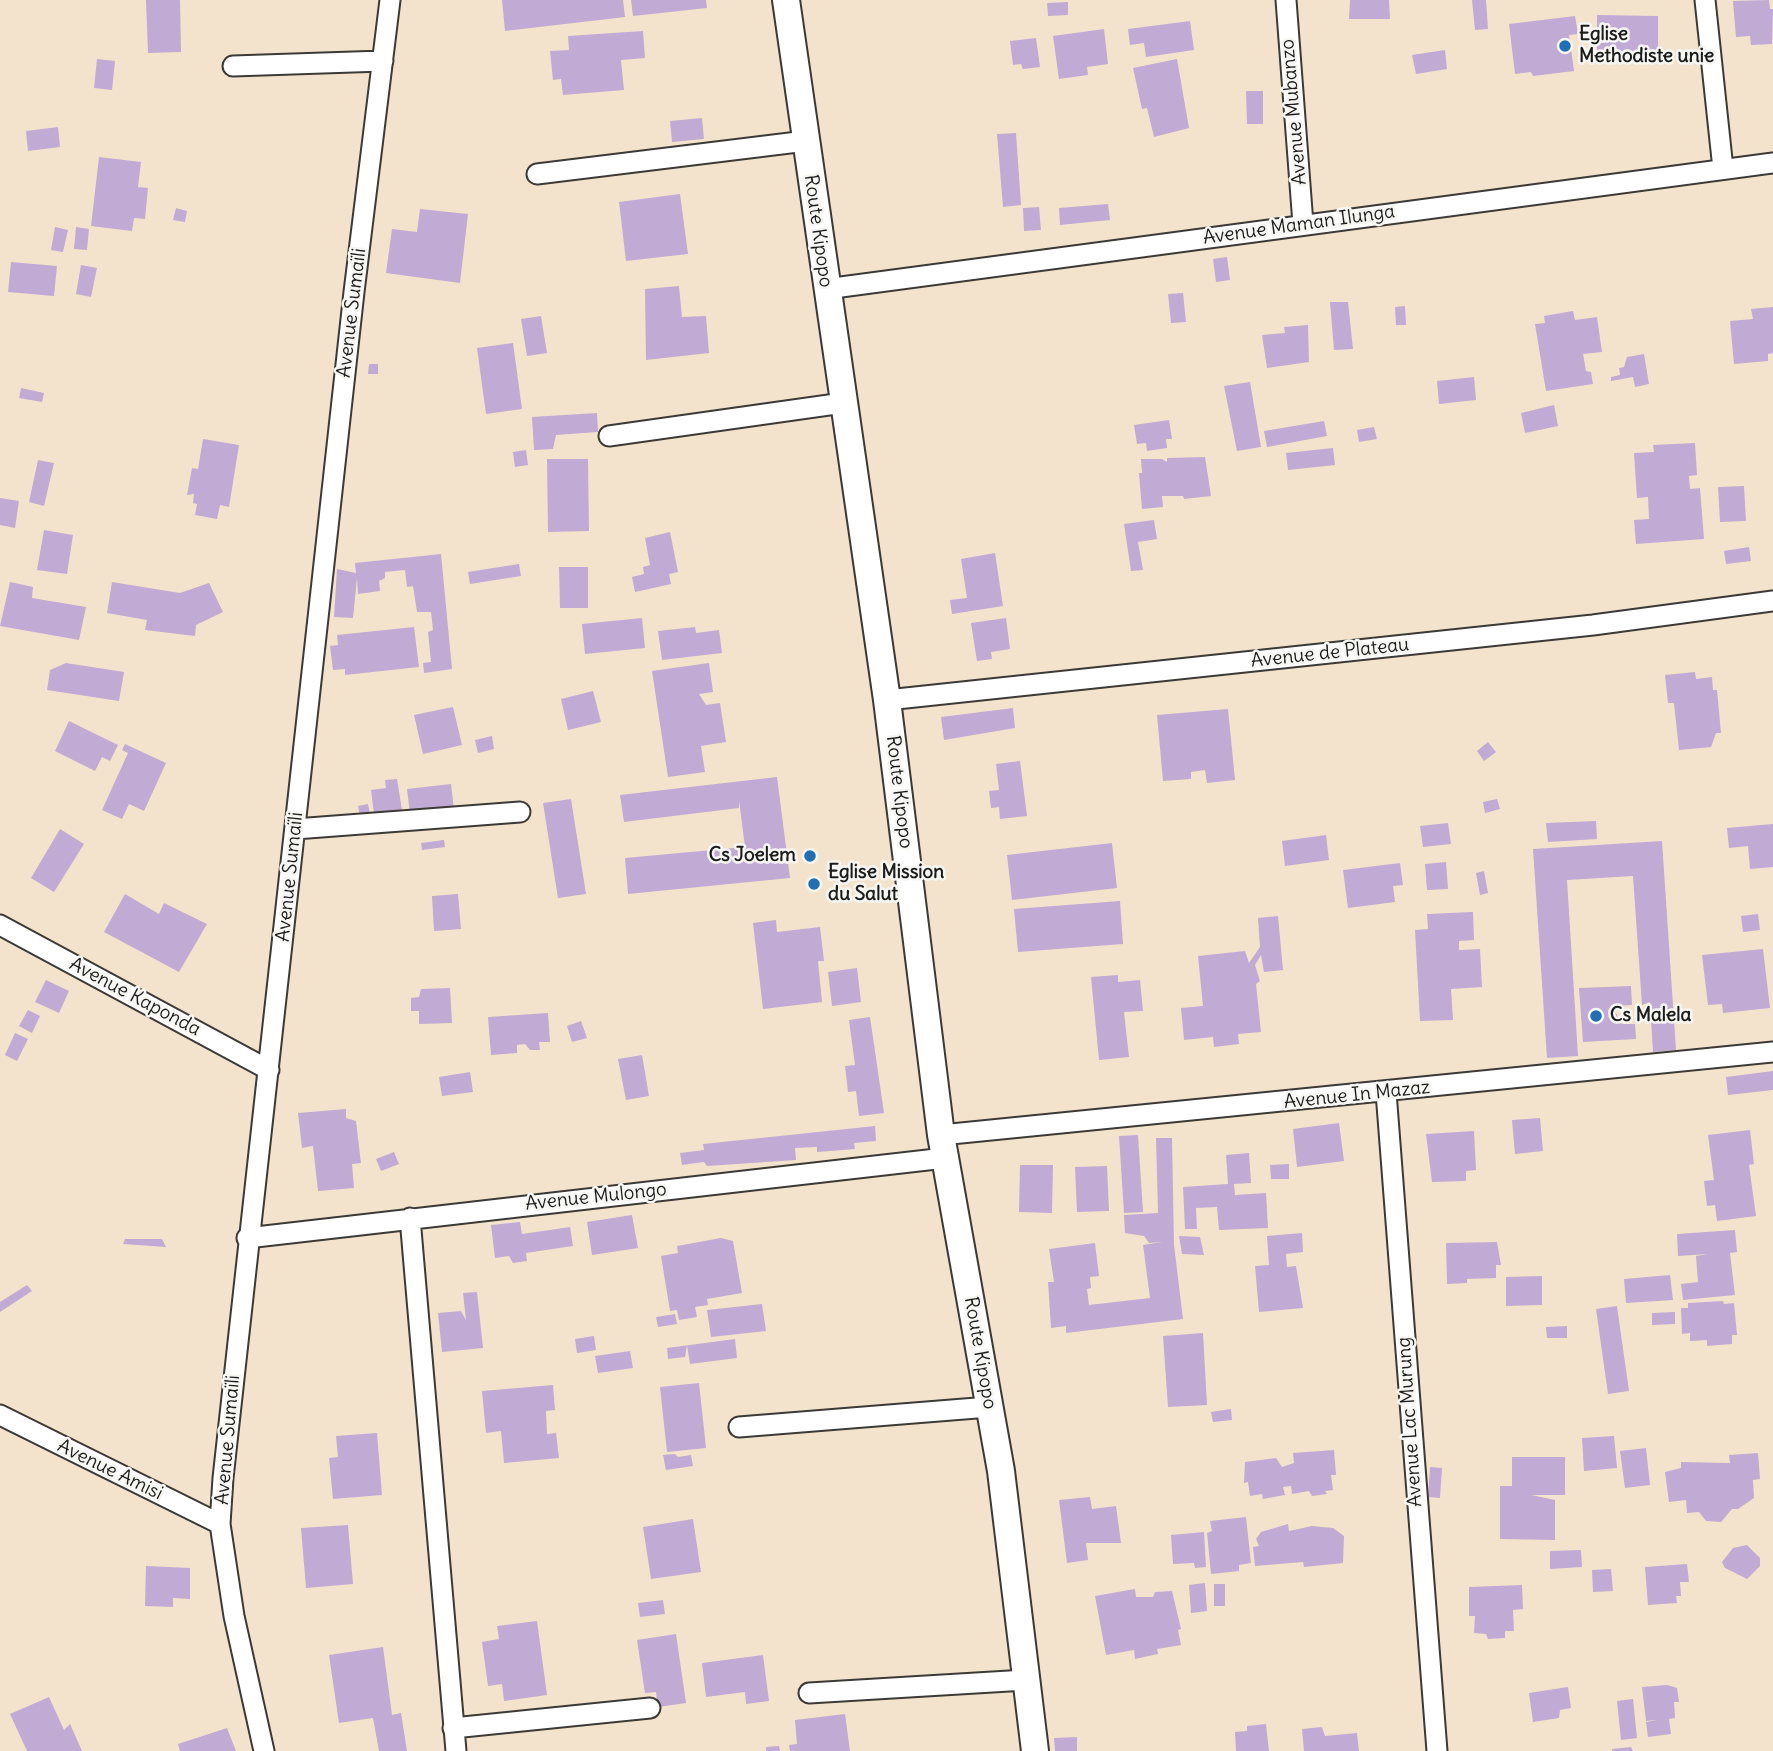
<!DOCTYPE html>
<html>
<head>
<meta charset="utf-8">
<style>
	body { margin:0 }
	canvas { display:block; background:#f4e3cc }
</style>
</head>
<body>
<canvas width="1773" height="1751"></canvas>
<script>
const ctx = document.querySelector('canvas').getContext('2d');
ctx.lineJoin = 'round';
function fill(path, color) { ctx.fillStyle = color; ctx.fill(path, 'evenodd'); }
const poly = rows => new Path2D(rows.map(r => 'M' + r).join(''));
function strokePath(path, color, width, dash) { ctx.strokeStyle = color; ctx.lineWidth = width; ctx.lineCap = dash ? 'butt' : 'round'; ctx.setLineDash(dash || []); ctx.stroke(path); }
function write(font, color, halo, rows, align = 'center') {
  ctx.font = font + ' Delius,sans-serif'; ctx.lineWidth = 5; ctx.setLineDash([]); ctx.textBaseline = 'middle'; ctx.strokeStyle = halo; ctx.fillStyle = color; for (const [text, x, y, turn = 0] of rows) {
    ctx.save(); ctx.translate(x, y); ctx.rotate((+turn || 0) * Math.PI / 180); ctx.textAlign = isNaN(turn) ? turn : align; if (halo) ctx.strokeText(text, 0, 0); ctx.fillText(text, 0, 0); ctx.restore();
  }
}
fill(poly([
	[146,0,180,0,181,52,148,53],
	[502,0,623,0,625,17,505,31],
	[631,0,706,0,707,8,633,16],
	[1350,0,1389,0,1390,19,1349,19],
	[1472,0,1486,0,1488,29,1475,30],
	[1769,0,1770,9,1773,9,1772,44,1751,45,1750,36,1736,37,1733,1],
	[1068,2,1068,15,1048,16,1047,3],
	[1597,15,1658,16,1658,58,1597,57],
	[1575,16,1578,34,1569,35,1574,71,1533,76,1531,72,1515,74,1509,24],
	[1190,21,1194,50,1146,57,1144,43,1130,45,1128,29],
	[1104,29,1108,64,1087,67,1088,75,1059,79,1053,36],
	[643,31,645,58,621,60,624,90,563,95,561,79,553,80,550,51,569,50,568,36],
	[1036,38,1040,67,1023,69,1021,64,1013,65,1010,41],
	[1445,50,1447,69,1416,74,1412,55],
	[97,59,115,61,112,90,94,88],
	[1177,59,1189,128,1154,137,1147,108,1142,109,1133,68],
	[1246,91,1263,91,1263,124,1247,124],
	[702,118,704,139,672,142,670,121],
	[58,127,60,147,28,151,26,131],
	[1016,133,1021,205,1003,207,997,134],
	[99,157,141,162,138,187,148,188,145,219,134,218,132,231,91,226],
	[680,194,688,254,626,261,619,202],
	[1108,204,1110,220,1060,225,1059,208],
	[1039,207,1041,230,1024,231,1023,208],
	[176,208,187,211,185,222,173,220],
	[420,209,468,214,460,283,386,273,392,229,417,232],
	[55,227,68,230,63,252,51,250],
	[76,227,89,229,87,250,74,249],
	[1227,257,1230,280,1216,282,1213,259],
	[11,262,57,266,54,296,8,292],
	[81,265,97,268,91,297,76,294],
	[679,286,682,317,706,316,709,353,646,360,645,289],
	[1183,293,1186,322,1171,323,1168,294],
	[1330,302,1348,302,1353,349,1334,350],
	[1405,306,1406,325,1396,325,1395,307],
	[1773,307,1773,353,1768,354,1768,361,1734,364,1730,321,1753,319,1751,309],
	[1573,311,1575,320,1597,317,1602,352,1583,354,1586,371,1591,372,1593,384,1546,391,1535,324,1545,323,1544,316],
	[541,316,547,353,527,356,521,319],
	[1308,325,1309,362,1267,368,1262,335,1285,333,1284,327],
	[513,343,522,409,486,414,477,348],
	[1644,354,1649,384,1635,387,1633,377,1611,381,1611,377,1620,375,1619,368,1624,367,1627,357],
	[369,364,378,364,378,374,368,374],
	[1474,377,1476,400,1439,404,1437,381],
	[1250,382,1261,447,1237,451,1224,386],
	[21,388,44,393,42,402,19,398],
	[1554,405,1558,426,1525,433,1521,413],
	[597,413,598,432,556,435,553,449,534,450,532,417],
	[1169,420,1172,439,1166,439,1167,448,1147,451,1146,443,1137,444,1134,425],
	[1324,421,1327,436,1267,447,1264,431],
	[1374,427,1377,439,1359,442,1357,430],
	[203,439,239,445,229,507,220,505,217,519,195,515,197,504,193,503,194,494,187,495,192,468,198,469],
	[1695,443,1697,475,1689,476,1690,489,1700,488,1704,539,1636,544,1634,520,1649,519,1648,497,1637,498,1634,453,1654,452,1653,445],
	[1333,448,1335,465,1288,470,1286,453],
	[526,450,528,465,515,467,513,452],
	[1205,457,1211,496,1184,499,1183,496,1162,496,1163,507,1142,509,1139,473,1142,473,1141,459,1162,459,1167,462,1167,458],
	[547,459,588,459,589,531,548,532],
	[38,460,54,463,44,506,29,502],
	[1744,486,1746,521,1720,522,1718,487],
	[0,498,19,501,15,528,0,525],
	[1154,520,1157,539,1138,542,1143,570,1131,571,1124,524],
	[44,530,73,535,67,574,37,570],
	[670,532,678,572,669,574,671,584,635,592,632,577,644,574,643,567,650,565,645,538],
	[1749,547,1751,561,1726,564,1724,551],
	[995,553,1003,606,952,614,950,600,967,598,961,559],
	[441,554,452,669,424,673,423,663,431,662,428,632,433,630,431,612,417,612,413,586,407,587,405,570,385,572,385,578,379,581,380,591,358,594,357,578,353,618,334,617,337,569,356,573,355,563],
	[519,564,521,576,470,584,468,572],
	[559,567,588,567,588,608,560,608],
	[10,582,33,587,32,598,86,607,79,640,0,626],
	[112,582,180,593,209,583,223,612,196,625,195,636,145,630,147,620,107,613],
	[642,618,645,648,585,654,582,624],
	[1006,618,1010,649,991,652,992,659,977,661,971,623],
	[414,627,419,667,345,675,345,669,333,670,330,646,338,645,337,635],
	[695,627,696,633,719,630,722,653,662,660,658,631],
	[66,663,124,672,119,701,47,690,50,670],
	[709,663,713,692,699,694,706,705,720,703,726,742,701,746,705,772,668,777,652,671],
	[1695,672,1696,679,1712,677,1713,690,1717,690,1721,733,1716,733,1711,747,1679,750,1674,703,1668,703,1665,675],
	[593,691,601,722,568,730,561,699],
	[453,707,462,745,423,754,414,715],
	[1013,708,1015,728,944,740,941,717],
	[1228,709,1235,780,1207,783,1205,770,1191,772,1191,779,1163,781,1157,715],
	[69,721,118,745,110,761,102,757,95,771,55,751],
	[492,736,494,749,478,753,475,740],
	[1488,742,1496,752,1484,761,1477,751],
	[125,744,166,763,144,811,129,804,122,819,102,810,128,753,122,750],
	[1020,761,1027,816,1000,819,999,807,991,808,989,791,999,790,996,764],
	[777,777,790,878,628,894,625,858,745,847,739,800,739,808,624,822,620,795],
	[397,779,402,810,374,814,371,790,386,788,385,780],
	[451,784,454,810,410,814,407,789],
	[571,799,586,894,558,898,543,803],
	[1497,799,1500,809,1485,813,1483,802],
	[368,804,370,814,360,816,358,806],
	[1596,821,1597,839,1548,842,1546,823],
	[1448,823,1451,844,1423,847,1420,826],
	[1773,824,1773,867,1750,869,1748,846,1729,848,1727,828],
	[60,829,84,844,54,892,31,878],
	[1326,835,1329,860,1285,866,1282,841],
	[444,840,445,847,422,850,421,843],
	[1662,841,1676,1050,1653,1052,1650,1002,1642,1005,1633,876,1567,880,1578,1056,1547,1058,1533,849],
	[1112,843,1117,888,1012,900,1007,855],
	[1446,862,1448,889,1427,890,1425,864],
	[1400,863,1403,885,1393,886,1395,902,1348,908,1343,870],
	[1484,871,1488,893,1480,895,1476,873],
	[125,894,159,914,164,903,207,924,179,972,104,932],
	[458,894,461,929,434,931,432,896],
	[1120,901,1123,944,1018,952,1014,909],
	[1473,912,1474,940,1459,941,1459,950,1480,949,1482,987,1451,989,1453,1020,1420,1021,1415,930,1428,929,1427,914],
	[1758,914,1760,930,1743,932,1741,916],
	[1278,916,1283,970,1264,972,1261,955,1255,965,1260,981,1256,984,1261,1032,1238,1034,1239,1044,1214,1047,1213,1037,1184,1040,1181,1008,1203,1006,1198,956,1245,951,1249,963,1260,947,1258,918],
	[776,920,777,932,820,927,824,961,818,961,822,1002,763,1009,753,923],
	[1763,949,1770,1008,1723,1013,1722,1004,1708,1005,1702,955],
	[857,968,861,1002,832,1006,828,972],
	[1118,975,1118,982,1140,980,1143,1011,1124,1012,1129,1057,1099,1060,1091,977],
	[46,980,69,991,59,1013,35,1002],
	[1631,986,1632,1005,1612,1006,1622,1024,1635,1024,1636,1039,1583,1042,1579,988],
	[450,988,452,1023,419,1024,419,1011,411,1011,411,998,419,997,421,989],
	[28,1010,40,1016,32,1033,19,1026],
	[548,1013,550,1042,539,1042,540,1050,530,1050,525,1044,517,1045,517,1053,491,1055,488,1017],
	[870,1017,884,1113,859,1116,856,1091,848,1092,845,1066,855,1065,849,1020],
	[581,1021,587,1038,572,1042,567,1026],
	[15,1033,28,1039,17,1061,5,1055],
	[642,1055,649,1096,626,1100,618,1059],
	[1773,1071,1773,1090,1728,1095,1726,1077],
	[470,1072,473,1092,442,1096,439,1077],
	[346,1109,346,1118,356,1121,361,1163,352,1164,354,1188,318,1191,313,1146,302,1148,298,1113],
	[1540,1118,1543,1151,1515,1154,1512,1120],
	[1339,1123,1344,1161,1297,1167,1293,1129],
	[875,1126,876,1141,854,1143,855,1149,817,1152,817,1147,795,1148,796,1160,707,1166,704,1162,682,1165,680,1153,704,1150,703,1144],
	[1750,1130,1754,1164,1749,1165,1756,1216,1717,1221,1715,1205,1707,1206,1704,1181,1714,1180,1708,1135],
	[1474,1131,1476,1170,1466,1171,1466,1181,1432,1182,1426,1134],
	[1138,1135,1143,1212,1124,1213,1119,1136],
	[1156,1138,1172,1138,1174,1245,1183,1319,1066,1333,1066,1326,1051,1328,1048,1282,1054,1282,1049,1249,1095,1243,1099,1276,1090,1277,1091,1288,1087,1289,1089,1305,1150,1298,1143,1245,1162,1242,1149,1243,1144,1236,1125,1233,1124,1215,1158,1213],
	[394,1152,399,1164,381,1171,376,1159],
	[1249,1153,1251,1183,1234,1184,1235,1195,1266,1193,1268,1228,1219,1230,1217,1207,1196,1208,1197,1229,1185,1229,1183,1187,1228,1184,1226,1155],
	[1289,1164,1289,1179,1271,1179,1270,1165],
	[1020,1165,1053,1165,1052,1213,1019,1212],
	[1107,1166,1109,1211,1077,1212,1075,1167],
	[632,1215,638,1248,592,1255,587,1222],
	[520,1222,522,1234,570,1227,573,1246,526,1253,527,1261,513,1263,509,1256,495,1258,491,1225],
	[1735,1230,1737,1252,1730,1253,1735,1295,1683,1300,1681,1284,1698,1282,1696,1256,1708,1254,1678,1256,1677,1234],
	[1302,1233,1303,1252,1286,1254,1287,1267,1296,1266,1303,1308,1259,1312,1255,1266,1269,1265,1267,1236],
	[1179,1236,1200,1237,1204,1255,1182,1254],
	[721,1238,733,1241,742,1293,707,1299,708,1305,695,1307,697,1317,679,1320,677,1310,670,1311,661,1256,678,1253,677,1246],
	[125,1239,162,1239,166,1247,123,1244],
	[1497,1242,1501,1265,1496,1265,1496,1278,1467,1279,1467,1283,1447,1284,1446,1243],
	[1670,1275,1673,1300,1626,1303,1624,1279],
	[1542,1276,1542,1305,1506,1306,1506,1277],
	[27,1285,32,1291,0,1312,0,1302],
	[477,1292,483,1348,442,1352,438,1313,461,1311,466,1320,463,1293],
	[1723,1301,1724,1304,1734,1303,1737,1335,1732,1335,1732,1344,1707,1346,1707,1340,1690,1341,1690,1333,1682,1334,1681,1308,1688,1308,1688,1303],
	[762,1304,766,1331,711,1337,707,1310],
	[1617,1306,1629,1391,1608,1394,1596,1309],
	[1675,1312,1675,1324,1652,1325,1652,1313],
	[675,1314,677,1324,658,1327,656,1317],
	[1567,1326,1567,1338,1547,1338,1546,1327],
	[1203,1333,1207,1405,1168,1407,1163,1336],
	[594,1336,596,1350,577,1353,575,1339],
	[735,1339,737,1358,690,1364,687,1345,685,1357,668,1359,667,1348],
	[630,1351,633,1368,598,1373,595,1356],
	[699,1383,706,1448,667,1452,660,1387],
	[553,1385,555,1410,546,1411,547,1434,556,1433,559,1458,504,1463,501,1431,486,1433,482,1391],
	[1231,1409,1232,1420,1213,1422,1211,1412],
	[377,1433,382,1495,333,1499,329,1458,338,1457,336,1436],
	[1614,1436,1617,1468,1584,1471,1582,1438],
	[1646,1448,1650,1485,1625,1488,1620,1451],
	[1334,1450,1336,1475,1331,1475,1333,1490,1325,1491,1327,1494,1312,1496,1309,1491,1292,1494,1291,1486,1283,1487,1285,1495,1263,1499,1262,1494,1250,1496,1248,1482,1244,1483,1245,1462,1276,1458,1282,1467,1294,1463,1293,1453],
	[1758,1453,1760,1479,1753,1480,1754,1498,1738,1509,1732,1509,1721,1522,1706,1521,1699,1512,1687,1513,1686,1500,1669,1502,1665,1472,1681,1468,1681,1462,1730,1463,1729,1455],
	[675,1454,678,1457,691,1455,693,1466,666,1470,663,1455],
	[1512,1457,1565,1457,1565,1495,1531,1495,1555,1500,1555,1540,1500,1539,1500,1486,1512,1486],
	[1430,1467,1442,1468,1440,1498,1428,1497],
	[1090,1497,1092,1509,1116,1506,1121,1543,1086,1543,1088,1560,1067,1563,1059,1500],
	[1246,1517,1251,1563,1239,1565,1239,1571,1211,1574,1207,1533,1212,1531,1210,1521],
	[693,1519,701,1572,651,1579,643,1527],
	[1288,1524,1289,1531,1312,1526,1333,1528,1344,1536,1343,1563,1304,1567,1303,1562,1255,1566,1253,1547,1259,1546,1256,1539,1261,1532],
	[348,1525,353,1584,306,1588,301,1528],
	[1204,1532,1206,1567,1195,1568,1194,1563,1173,1564,1171,1535],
	[1747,1545,1760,1558,1760,1566,1747,1579,1725,1568,1722,1562,1733,1548],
	[1581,1550,1582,1567,1550,1569,1550,1551],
	[1687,1564,1689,1582,1680,1582,1681,1596,1676,1596,1677,1603,1648,1605,1645,1567],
	[146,1566,190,1568,190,1599,173,1598,173,1607,145,1606],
	[1611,1569,1613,1591,1593,1592,1592,1570],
	[1205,1583,1207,1611,1191,1613,1189,1585],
	[1214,1584,1225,1584,1225,1606,1214,1606],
	[1522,1585,1523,1609,1513,1610,1514,1631,1505,1631,1505,1638,1488,1639,1486,1634,1474,1633,1475,1616,1469,1616,1469,1587],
	[1135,1589,1136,1597,1153,1597,1155,1592,1172,1591,1181,1629,1178,1630,1181,1645,1157,1649,1158,1654,1135,1659,1134,1650,1106,1655,1095,1596],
	[663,1600,665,1614,640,1617,638,1603],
	[537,1621,547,1695,504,1701,502,1684,488,1686,482,1642,499,1639,497,1626],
	[676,1634,686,1703,658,1707,656,1692,645,1693,637,1640],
	[383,1647,392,1715,401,1713,407,1751,379,1751,373,1718,339,1723,329,1655],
	[763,1655,769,1701,746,1704,745,1692,706,1697,702,1663],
	[1667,1685,1677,1688,1679,1702,1674,1702,1675,1718,1669,1719,1671,1734,1648,1737,1646,1722,1657,1720,1646,1721,1642,1687],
	[1568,1687,1571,1708,1560,1710,1559,1718,1533,1722,1529,1693],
	[49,1697,64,1730,70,1724,82,1751,27,1751,10,1714],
	[1633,1699,1637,1738,1621,1740,1617,1701],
	[845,1714,850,1751,790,1751,789,1745,797,1744,795,1720],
	[1266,1724,1269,1751,1236,1751,1235,1732,1247,1731,1247,1726],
	[1322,1727,1325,1736,1357,1733,1359,1751,1304,1751,1302,1729],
	[227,1728,236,1751,180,1751,178,1744],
	[1077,1737,1077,1751,1055,1751,1054,1738],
	[779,1746,780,1751,766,1751,766,1747],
	[1631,1747,1633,1751,1612,1751,1612,1749]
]), '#c1aad3');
const minor = poly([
	[1286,0,1303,224],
	[1705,0,1723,169],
	[233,66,383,61],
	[537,174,806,141],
	[826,289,1773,163],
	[609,436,843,403],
	[887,700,1593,625,1773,601],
	[295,829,520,812],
	[0,925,269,1070],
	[1386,1092,1437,1751],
	[941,1135,1773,1052],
	[410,1218,456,1751],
	[247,1238,945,1158],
	[0,1415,220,1524],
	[739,1427,989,1407],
	[809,1693,1026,1680],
	[453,1728,650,1708],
	[264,1751,234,1616,220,1524,223,1478,354,292,390,0]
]);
const secondary = poly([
	[786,0,887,700,941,1135,1001,1471,1035,1751]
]);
strokePath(minor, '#3c3a36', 23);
strokePath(secondary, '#3c3a36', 30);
strokePath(minor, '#fff', 19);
strokePath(secondary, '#fff', 26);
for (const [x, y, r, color] of [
	[1565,46,7,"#1f6fb2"],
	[810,856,7,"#1f6fb2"],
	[814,884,7,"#1f6fb2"],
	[1596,1016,7,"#1f6fb2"]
]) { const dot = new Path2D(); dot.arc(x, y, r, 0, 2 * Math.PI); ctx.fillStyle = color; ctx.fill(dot); strokePath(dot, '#f6f6f2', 2.5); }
write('bold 19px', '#1c1c1c', '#f6f6f2', [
	["Eglise",1579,35],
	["Methodiste unie",1579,57],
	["Cs Joelem",796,856,"right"],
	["Eglise Mission",828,873],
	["du Salut",828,895],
	["Cs Malela",1610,1016]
], 'left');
write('19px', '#1c1c1c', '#f6f6f2', [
	["Avenue Mubanzo",1294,112,-95],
	["Avenue Maman Ilunga",1299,225,-8],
	["Route Kipopo",818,231,82],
	["Avenue Sumaïli",352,313,-83],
	["Avenue de Plateau",1330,653,-6],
	["Route Kipopo",899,792,83],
	["Avenue Sumaïli",290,877,-84],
	["Avenue Kaponda",135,997,28],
	["Avenue In Mazaz",1357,1095,-6],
	["Avenue Mulongo",596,1197,-6],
	["Route Kipopo",980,1353,80],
	["Avenue Lac Murung",1410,1422,-94],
	["Avenue Sumaïli",228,1440,-85],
	["Avenue Amisi",110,1470,26]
]);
</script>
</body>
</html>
